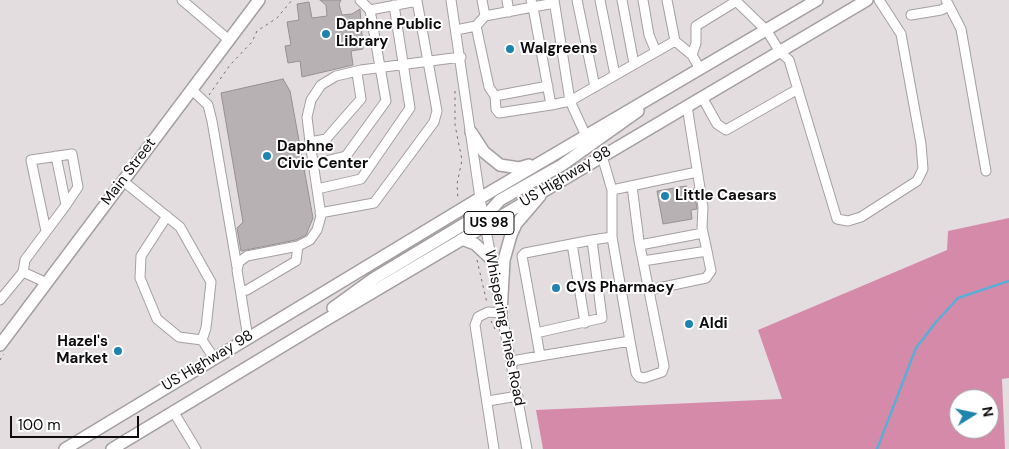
<!DOCTYPE html>
<html>
<head>
<meta charset="utf-8">
<style>
	body { margin:0 }
	#map { position:relative; width:1009px; height:449px; overflow:hidden; background:#e3dddf; font-family:"DM Sans",sans-serif }
	canvas { display:block }
	.north { position:absolute; left:949px; top:389px; width:50px; height:50px; box-sizing:border-box; background:#fff; border:1px solid #9f9e9e; border-radius:50%; rotate:80deg; font-size:14px; font-weight:700; line-height:20px; text-align:center; color:#0e0c0c }
	.north::after { content:''; display:block; margin:auto; width:18px; height:22px; background:#1e84ae; clip-path:polygon(50% 0,100% 100%,50% 72%,0 100%) }
	.scale { position:absolute; left:10px; top:416px; width:129px; height:22px; box-sizing:border-box; border:2px solid #0e0c0c; border-top:0; padding-left:6px; font-size:15px; line-height:18px; white-space:nowrap; color:#0e0c0c; -webkit-text-stroke:4px #fff; paint-order:stroke }
</style>
</head>
<body>
<div id="map">
<canvas width="1009" height="449"></canvas>
<div class="north">N</div>
<div class="scale">100 m</div>
</div>
<script>
const ctx = document.querySelector('canvas').getContext('2d');
ctx.lineJoin = 'round';
function fill(path, color) { ctx.fillStyle = color; ctx.fill(path, 'evenodd'); }
const poly = rows => new Path2D(rows.map(r => 'M' + r).join(''));
function strokePath(path, color, width, dash) { ctx.strokeStyle = color; ctx.lineWidth = width; ctx.lineCap = dash ? 'butt' : 'round'; ctx.setLineDash(dash || []); ctx.stroke(path); }
function write(font, color, halo, rows, align = 'center') {
  ctx.font = font + ' "DM Sans",sans-serif'; ctx.lineWidth = 4; ctx.setLineDash([]); ctx.textBaseline = 'middle'; ctx.strokeStyle = halo; ctx.fillStyle = color; for (const [text, x, y, turn = 0] of rows) {
    ctx.save(); ctx.translate(x, y); ctx.rotate((+turn || 0) * Math.PI / 180); ctx.textAlign = isNaN(turn) ? turn : align; if (halo) ctx.strokeText(text, 0, 0); ctx.fillText(text, 0, 0); ctx.restore();
  }
}
fill(poly([
	[1009,218,1009,378,1002,379,1005,449,543,449,536,410,782,399,758,330,947,250,948,231],
	[959,399,989,399,989,429,959,429]
]), '#d68aaa');
strokePath(poly([
	[877,449,916,348,936,322,958,298,1009,281]
]), '#5aaed6', 2.5);
const building = poly([
	[320,0,341,0,339,4,342,15,352,14,360,9,363,49,351,51,353,65,302,77,300,61,288,63,285,46,291,45,287,22,299,20,297,4,309,2,312,18,327,16,326,5,320,0],
	[283,79,290,91,313,218,306,235,296,240,241,251,237,228,243,222,221,93,283,79],
	[686,186,687,190,694,189,697,209,691,210,692,219,663,224,657,191,686,186]
]);
fill(building, '#b7b1b3');
strokePath(building, '#969093', 1);
const minor = poly([
	[182,0,229,40],
	[451,0,480,198,527,449],
	[482,0,485,16],
	[507,0,509,12],
	[531,0,533,7,554,3],
	[554,0,570,101,675,41],
	[577,0,595,87],
	[600,0,615,75],
	[622,0,634,64],
	[643,0,649,35,656,52],
	[667,0,675,41,692,55,700,69],
	[735,0,767,31,780,52,789,60,837,219,848,221,861,217,917,181,923,169,921,144,901,34,879,0],
	[946,0,961,29,986,171],
	[911,15,941,10,949,6],
	[476,26,489,87,495,96,548,86],
	[456,30,476,26,485,16,533,7,551,105,570,101,586,136],
	[692,55,696,43,696,26,735,2],
	[192,90,208,105,212,121,237,267],
	[495,96,496,109,499,113,551,105],
	[702,97,717,124,726,130,798,89],
	[687,106,703,207,702,228,707,251],
	[310,142,307,117,311,100,321,85,336,76,361,70,461,57],
	[56,156,66,205],
	[313,164,346,156,386,101,370,10,360,0],
	[123,181,180,227,211,282,206,328,202,340,214,358],
	[317,189,361,179,410,108,394,5],
	[612,190,697,172],
	[320,213,374,203,434,122,437,111,417,1,370,10],
	[167,216,141,256,140,278,157,319,179,337,202,340],
	[612,237,630,341],
	[572,244,585,323],
	[640,245,703,233],
	[643,261,707,251,711,271,706,278,649,290],
	[23,272,25,260,66,205,78,187,72,154,31,160,46,231],
	[241,291,247,290,296,261,298,246],
	[0,300,23,272,47,283],
	[536,333,522,256,525,253,592,240],
	[248,338,237,270,239,262,247,256,298,246,310,240,317,230,321,216,310,142,326,139,361,99,357,73,361,70],
	[540,356,630,341,636,373,639,377,644,378,662,372,664,366,639,241,632,186],
	[512,361,540,356,536,333,602,318,592,240,612,237,612,190,602,156],
	[488,401,518,396],
	[173,411,196,449],
	[494,449,475,325,478,317,488,312,501,313]
]);
const major = poly([
	[471,132,484,152,500,165,519,168,529,165],
	[484,226,489,212,500,200,562,165,638,111],
	[462,239,475,244,490,258],
	[333,308,373,279,466,223,478,209,480,198],
	[501,313,504,260,511,235,516,224,540,196],
	[0,345,259,0],
	[65,449,480,198,817,0],
	[112,449,324,321,867,0]
]);
strokePath(minor, '#a59fa1', 11);
strokePath(major, '#a59fa1', 14);
strokePath(poly([
	[455,91,455,125,462,160,457,184,458,200],
	[209,95,230,65,252,42,257,31,277,18,292,0],
	[477,260,487,303],
	[491,321,495,329],
	[0,360,4,354]
]), '#726f6f', 1, [2.5, 4]);
strokePath(minor, '#fff', 9);
strokePath(major, '#fff', 11);
for (const [x, y, r, color] of [
	[326,34,5,"#1e84ae"],
	[510,49,5,"#1e84ae"],
	[267,156,5,"#1e84ae"],
	[665,196,5,"#1e84ae"],
	[556,288,5,"#1e84ae"],
	[689,324,5,"#1e84ae"],
	[118,351,5,"#1e84ae"]
]) { const dot = new Path2D(); dot.arc(x, y, r, 0, 2 * Math.PI); ctx.fillStyle = color; ctx.fill(dot); strokePath(dot, '#fff', 2); }
for (const [x, y, w] of [
	[489,223,50]
]) { const box = new Path2D(); box.roundRect(x - w / 2, y - 11.5, w, 23, 4); ctx.fillStyle = '#fff'; ctx.fill(box); strokePath(box, '#0e0c0c', 1); }
write('bold 14px', '#0e0c0c', null, [
	["US 98",489,223]
]);
write('bold 15px', '#0e0c0c', '#fff', [
	["Daphne Public",336,25],
	["Library",336,42],
	["Walgreens",520,49],
	["Daphne",277,147],
	["Civic Center",277,164],
	["Little Caesars",675,196],
	["CVS Pharmacy",566,288],
	["Aldi",699,324],
	["Hazel's",108,342,"right"],
	["Market",108,359,"right"]
], 'left');
write('15px', '#0e0c0c', '#fff', [
	["Main Street",129,172,-53],
	["US Highway 98",566,177,-31],
	["Whispering Pines Road",504,328,79],
	["US Highway 98",208,361,-31]
]);
</script>
</body>
</html>
